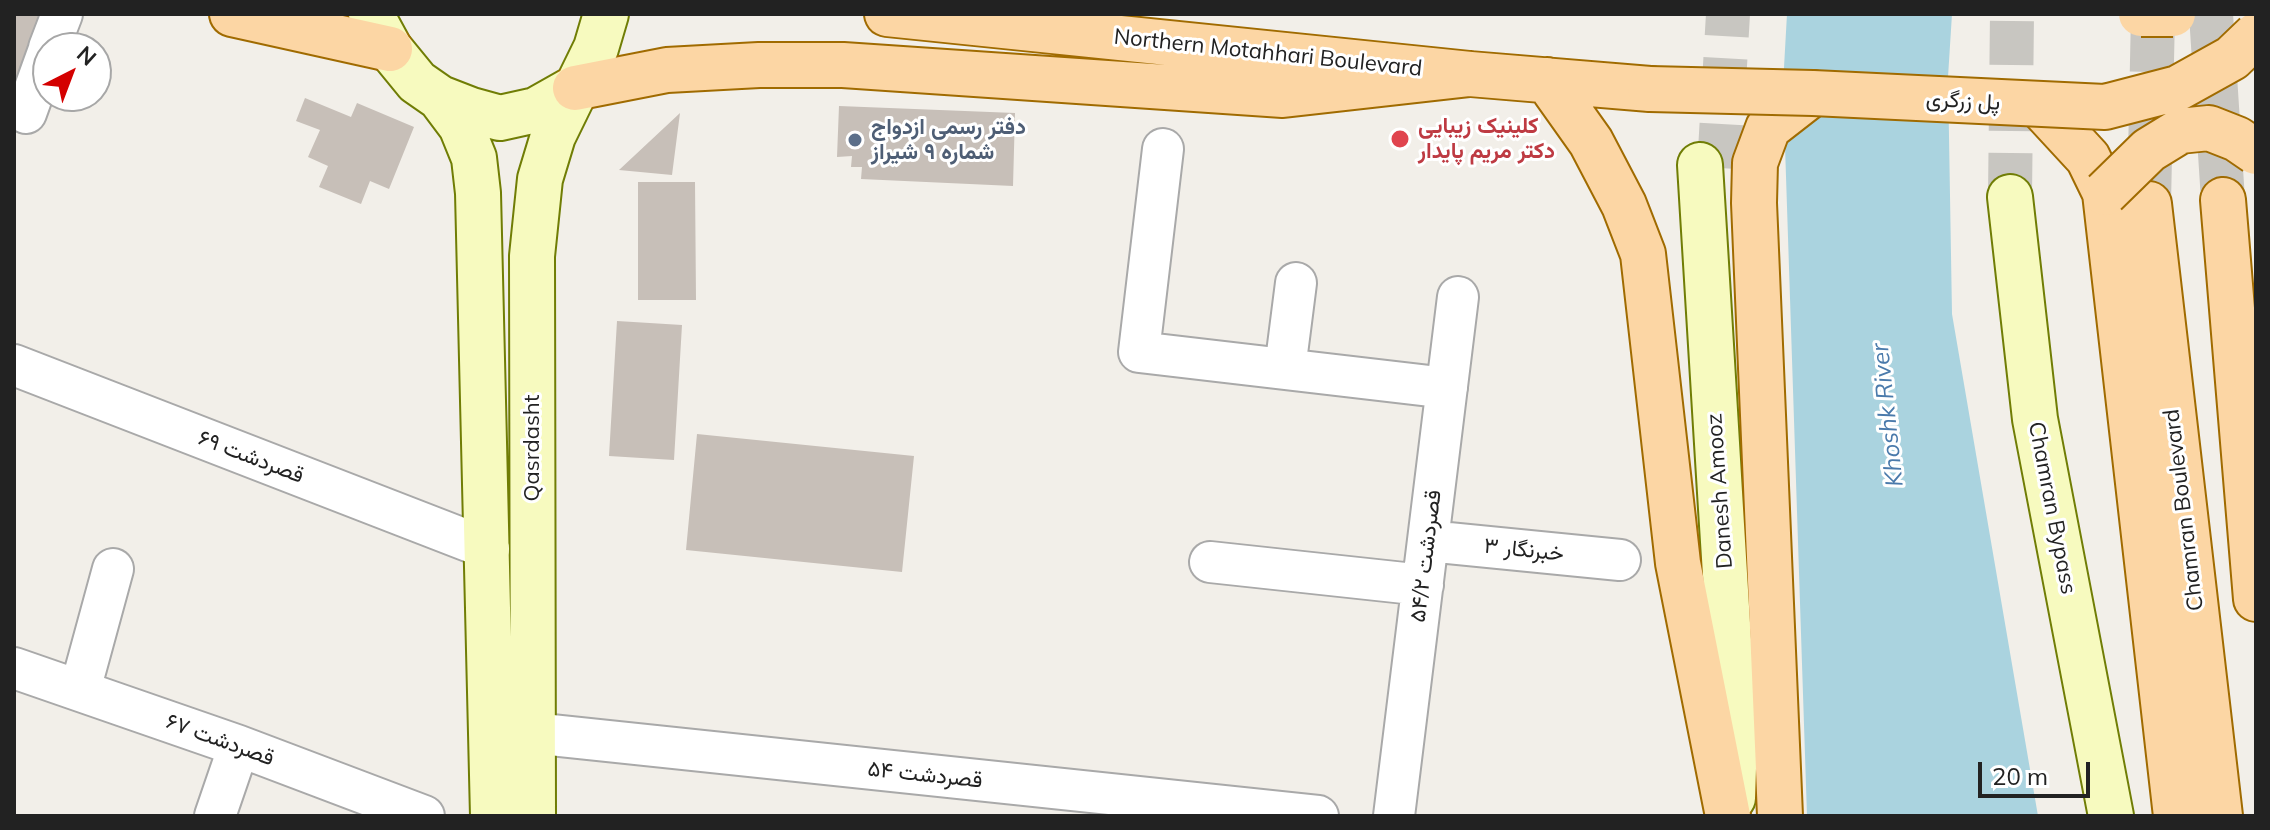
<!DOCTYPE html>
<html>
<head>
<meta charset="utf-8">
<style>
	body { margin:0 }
	#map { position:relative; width:2270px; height:830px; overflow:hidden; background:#f2efe9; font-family:Mulish,sans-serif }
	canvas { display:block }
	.frame { position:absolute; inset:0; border:16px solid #222; pointer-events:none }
	.north { position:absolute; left:32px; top:32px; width:80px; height:80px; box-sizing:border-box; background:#fff; border:2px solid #a7a7a7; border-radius:50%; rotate:42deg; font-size:22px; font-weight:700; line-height:32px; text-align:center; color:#222 }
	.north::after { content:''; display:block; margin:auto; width:28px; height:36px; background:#d40000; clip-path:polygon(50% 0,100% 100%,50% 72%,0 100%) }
	.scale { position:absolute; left:1978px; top:762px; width:112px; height:36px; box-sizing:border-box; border:4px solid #222; border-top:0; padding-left:10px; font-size:24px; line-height:28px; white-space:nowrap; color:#222; -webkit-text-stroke:6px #fff; paint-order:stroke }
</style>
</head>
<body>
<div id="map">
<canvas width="2270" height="830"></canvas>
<div class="frame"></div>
<div class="north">N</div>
<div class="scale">20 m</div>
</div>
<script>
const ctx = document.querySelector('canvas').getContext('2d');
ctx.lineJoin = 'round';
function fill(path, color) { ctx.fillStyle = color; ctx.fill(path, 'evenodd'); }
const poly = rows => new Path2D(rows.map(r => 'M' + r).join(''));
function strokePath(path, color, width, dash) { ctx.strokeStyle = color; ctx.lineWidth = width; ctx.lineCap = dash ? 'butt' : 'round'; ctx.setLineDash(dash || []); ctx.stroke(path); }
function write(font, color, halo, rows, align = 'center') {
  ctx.font = font + ' Mulish,Vazirmatn,sans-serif'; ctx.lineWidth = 6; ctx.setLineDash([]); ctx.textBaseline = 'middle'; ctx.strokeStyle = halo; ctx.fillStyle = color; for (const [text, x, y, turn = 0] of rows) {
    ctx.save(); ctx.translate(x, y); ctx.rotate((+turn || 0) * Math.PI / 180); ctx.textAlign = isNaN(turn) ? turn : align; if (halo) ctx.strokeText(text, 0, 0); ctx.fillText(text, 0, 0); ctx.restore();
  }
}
fill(poly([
	[1787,14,1952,14,1948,77,1952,314,2038,816,1807,816,1783,85]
]), '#aad3df');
fill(poly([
	[14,14,43,14,14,89],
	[305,98,351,117,357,103,414,127,389,189,370,181,361,204,319,187,328,166,308,157,320,130,296,121],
	[839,106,1015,113,1013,186,861,179,862,167,851,167,852,156,837,157],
	[680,113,672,175,619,170],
	[638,182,695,182,696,300,638,300],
	[617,321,682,325,674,460,609,456],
	[697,434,914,456,902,572,686,550]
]), '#c7bfb8');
strokePath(poly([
	[1719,168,1728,14],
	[2010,197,2012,14]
]), '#c8c6c1', 44, [44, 22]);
strokePath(poly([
	[2211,14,2223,200],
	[2149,204,2153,14]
]), '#c8c6c1', 44, [44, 22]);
const street = poly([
	[49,48,62,14],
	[26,113,48,52],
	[1163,149,1139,352,1447,388],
	[14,365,489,549],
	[1285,369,1296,283],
	[1428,541,1620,560],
	[1210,562,1423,585],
	[14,668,239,746,424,816],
	[80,690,113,569],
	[532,733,1318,816],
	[215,816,239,746],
	[1394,816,1458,297]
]);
const secondary = poly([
	[371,14,390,49,417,82,440,98,471,110,500,118,536,110,575,88],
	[440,98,461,126,474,158,478,193,493,816],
	[1700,165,1735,738,1733,798],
	[2010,197,2035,419,2111,816],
	[533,816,532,256,540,179,553,136,596,48,606,14]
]);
const primary = poly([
	[232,14,390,49],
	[887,14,1470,74,1650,89],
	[1547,80,1591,142,1624,205,1643,254,1678,563,1728,816],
	[575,88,667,70,759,65,843,65,1283,95,1470,74],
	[2040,106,2088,158,2105,193,2176,816],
	[2223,200,2256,599],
	[2149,204,2220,816],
	[1780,816,1754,203,1755,163,1768,128,1813,93]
]);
strokePath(street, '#a9a9a9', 44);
strokePath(secondary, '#707d05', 48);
strokePath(primary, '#a06b00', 48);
strokePath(street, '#fff', 40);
strokePath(secondary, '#f7fabf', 44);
strokePath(primary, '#fcd6a4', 44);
const primaryBridge = poly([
	[2141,14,2173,14],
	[1650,89,1813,93,2105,107,2178,88,2232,58,2256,35],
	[2105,193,2149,150,2180,131,2209,128,2237,139,2256,152]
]);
strokePath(primaryBridge, '#a06b00', 48, []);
strokePath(primaryBridge, '#fcd6a4', 44);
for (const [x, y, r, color] of [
	[1400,139,10,"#e0444e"],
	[855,140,8,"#5c6f8a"]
]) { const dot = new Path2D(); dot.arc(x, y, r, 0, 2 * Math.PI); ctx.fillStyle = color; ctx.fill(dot); strokePath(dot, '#fff', 3); }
write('22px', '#222', '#fff', [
	["Northern Motahhari Boulevard",1268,53,6],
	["پل زرگری",1963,101,3],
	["Qasrdasht",532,448,-90],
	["۶۹ قصردشت",251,457,21],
	["Danesh Amooz",1720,491,-94],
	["Chamran Bypass",2052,508,79],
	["Chamran Boulevard",2184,510,-97],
	["۳ خبرنگار",1524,550,6],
	["۵۴/۲ قصردشت",1426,556,-83],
	["۶۷ قصردشت",220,740,20],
	["۵۴ قصردشت",925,775,6]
]);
write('bold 22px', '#be3a42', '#fff', [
	["کلینیک زیبایی",1418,126],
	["دکتر مریم پایدار",1418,151]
], 'left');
write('bold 22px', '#4e5e75', '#fff', [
	["دفتر رسمی ازدواج",871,127],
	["شماره ۹ شیراز",871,152]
], 'left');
write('italic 24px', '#4a7aab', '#fff', [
	["Khoshk River",1888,415,-96]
]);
</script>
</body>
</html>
